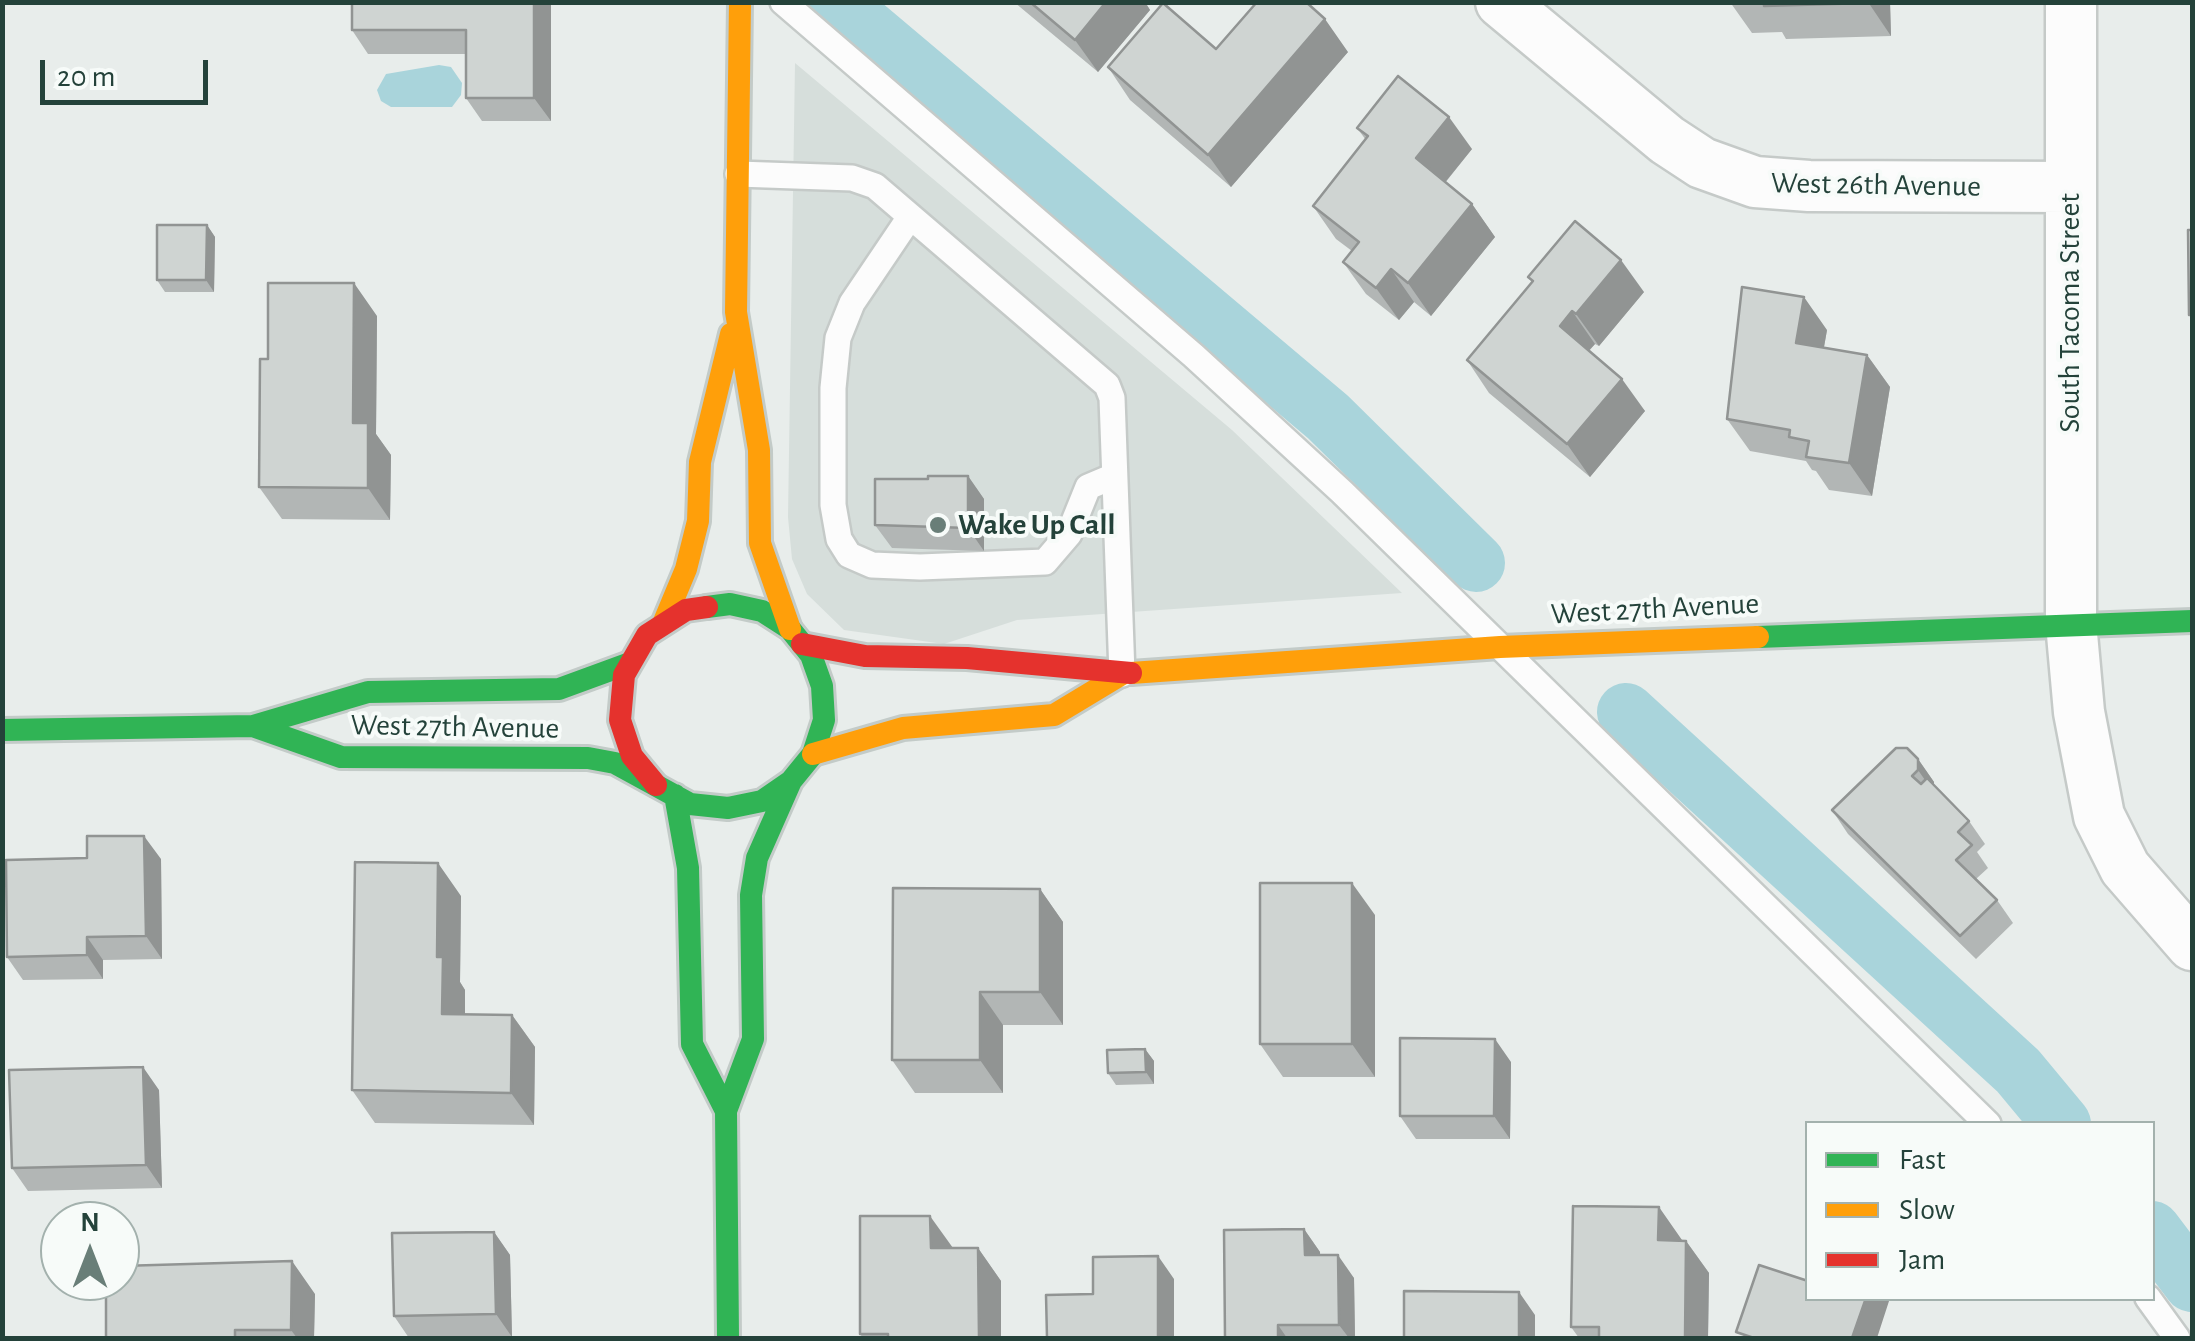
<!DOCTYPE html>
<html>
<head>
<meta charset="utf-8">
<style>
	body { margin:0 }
	#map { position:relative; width:2195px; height:1341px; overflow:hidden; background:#e8edeb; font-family:"Alegreya Sans",sans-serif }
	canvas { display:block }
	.frame { position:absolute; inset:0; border:5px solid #24423a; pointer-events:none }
	.legend { position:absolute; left:1805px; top:1121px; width:350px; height:180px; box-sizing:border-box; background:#f7fbf9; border:2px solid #a3b1ad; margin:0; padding:12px 18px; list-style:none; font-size:30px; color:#24423a }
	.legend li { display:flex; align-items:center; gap:20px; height:50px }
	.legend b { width:50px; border:2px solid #a3b1ad }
	.north { position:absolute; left:40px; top:1201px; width:100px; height:100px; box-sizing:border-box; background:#f7fbf9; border:2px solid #a3b1ad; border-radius:50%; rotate:0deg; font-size:28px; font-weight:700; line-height:40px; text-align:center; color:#24423a }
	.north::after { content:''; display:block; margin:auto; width:35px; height:45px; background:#697e78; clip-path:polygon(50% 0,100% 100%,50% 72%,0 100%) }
	.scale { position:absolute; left:40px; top:60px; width:168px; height:45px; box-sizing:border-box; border:5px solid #24423a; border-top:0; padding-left:12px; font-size:30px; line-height:35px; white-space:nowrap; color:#24423a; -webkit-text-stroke:8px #f7fbf9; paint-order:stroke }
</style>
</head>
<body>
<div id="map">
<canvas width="2195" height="1341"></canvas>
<div class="frame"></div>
<ul class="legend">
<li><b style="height:12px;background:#30b455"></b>Fast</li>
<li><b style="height:12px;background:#ff9f0a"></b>Slow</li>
<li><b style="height:12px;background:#e5322d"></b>Jam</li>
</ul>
<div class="north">N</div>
<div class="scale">20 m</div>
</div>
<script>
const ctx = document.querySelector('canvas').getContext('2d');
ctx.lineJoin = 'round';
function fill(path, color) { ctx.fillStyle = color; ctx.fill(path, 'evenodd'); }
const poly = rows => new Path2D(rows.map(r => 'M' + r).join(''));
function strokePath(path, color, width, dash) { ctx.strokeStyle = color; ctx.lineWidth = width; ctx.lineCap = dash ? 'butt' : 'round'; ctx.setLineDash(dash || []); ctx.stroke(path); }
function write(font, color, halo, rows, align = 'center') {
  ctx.font = font + ' "Alegreya Sans",sans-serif'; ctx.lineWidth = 8; ctx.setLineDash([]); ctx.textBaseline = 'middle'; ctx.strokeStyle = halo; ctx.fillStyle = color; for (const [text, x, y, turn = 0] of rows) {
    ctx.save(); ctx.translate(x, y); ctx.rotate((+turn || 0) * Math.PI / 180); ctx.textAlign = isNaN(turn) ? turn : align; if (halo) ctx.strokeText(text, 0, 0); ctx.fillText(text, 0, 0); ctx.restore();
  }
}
fill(poly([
	[795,63,1232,430,1402,593,1017,620,944,644,844,630,807,594,792,559,788,517]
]), '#d6dedb');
fill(poly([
	[439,65,451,67,462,83,461,95,452,107,391,107,381,101,377,90,386,74]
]), '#a9d4db');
strokePath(poly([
	[836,2,1328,417,1476,563],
	[1626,712,2018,1071,2062,1124],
	[2152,1230,2192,1283]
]), '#a9d4db', 58);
const lane = poly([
	[783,2,1194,356,1342,492,1988,1124],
	[738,174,852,178,875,186,1107,385,1112,398,1122,674],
	[910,217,852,303,838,338,833,388,833,505,839,539,849,555,872,565,920,567,1045,562,1069,534,1088,487,1114,476],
	[2148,1298,2177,1338]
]);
const street = poly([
	[1501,2,1667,140,1702,163,1755,182,1809,186,2070,187],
	[2071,2,2071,623,2079,712,2099,816,2125,868,2192,945]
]);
const fast = poly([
	[1758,637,2192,621],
	[253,726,341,757,588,758,615,763,690,804,728,808,762,801,791,781,813,754,824,720,822,686,811,655,790,629,762,611,730,604,707,607],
	[2,730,253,726,368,692,559,689,630,663],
	[675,795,688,868,692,1044,726,1111],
	[728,1338,726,1111,753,1039,751,895,757,858,791,781]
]);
const slow = poly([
	[740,2,736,312,759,450,760,543,790,629],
	[663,624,686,569,698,521,700,462,731,334],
	[1131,673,1500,647,1758,637],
	[813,754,903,728,1054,715,1122,674]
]);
const jam = poly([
	[802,644,865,656,967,658,1131,673],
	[656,785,632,756,620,720,624,675,647,635,686,610,707,607]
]);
strokePath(lane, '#c5cac8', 30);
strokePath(street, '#c5cac8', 55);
strokePath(fast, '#c3cbc8', 28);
strokePath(slow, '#c3cbc8', 28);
strokePath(jam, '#c3cbc8', 28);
strokePath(lane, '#fcfcfc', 25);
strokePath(street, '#fcfcfc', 50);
strokePath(fast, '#30b455', 22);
strokePath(slow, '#ff9f0a', 22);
strokePath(jam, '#e5322d', 22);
fill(poly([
	[551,2,551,121,482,121,466,98,466,54,368,54,352,30],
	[1014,2,1145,2,1150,10,1098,72],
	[1730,2,1890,2,1891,36,1786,39,1782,32,1752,33],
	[1216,49,1348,52,1231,187,1130,100,1108,67],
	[1357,128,1472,149,1445,183,1472,204,1495,237,1431,316,1414,302,1399,320,1366,294,1343,262,1352,251,1336,239,1313,206,1366,140],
	[207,225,215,237,214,292,165,292,157,280],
	[1528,277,1644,292,1599,346,1595,344,1589,351,1645,411,1590,477,1489,393,1467,360,1532,282],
	[377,316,376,434,391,455,390,520,282,519,259,487,268,359],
	[1827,330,1824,347,1867,355,1890,387,1872,496,1829,490,1816,471,1812,470,1806,461,1750,451,1727,419],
	[968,476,984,499,984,551,892,548,875,525,928,479],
	[1918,759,1934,782,1934,785,1969,821,1985,844,1977,852,1988,868,1976,879,1997,900,2013,923,1976,959,1848,834,1832,810],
	[161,859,162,959,103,960,103,979,23,980,7,957],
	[1040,889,1063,922,1063,1025,1003,1025,1003,1093,915,1093,892,1060],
	[461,896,460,982,465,990,465,1014,512,1015,535,1047,534,1125,375,1123,352,1090],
	[1375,915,1375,1077,1283,1077,1260,1044],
	[1145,1049,1154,1061,1154,1084,1116,1085,1108,1073],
	[1511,1062,1510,1139,1416,1139,1400,1116],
	[159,1090,162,1188,28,1191,12,1168],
	[1304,1229,1320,1252,1320,1255,1354,1278,1355,1338,1225,1338],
	[494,1232,510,1255,512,1337,409,1338,394,1316],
	[1682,1240,1686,1241,1709,1273,1708,1338,1579,1338,1571,1327],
	[953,1248,978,1248,1001,1281,1001,1338,863,1338,860,1334],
	[315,1294,314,1338,106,1338]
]), '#b2b6b5');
fill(poly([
	[534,2,551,2,551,121,534,98],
	[1106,2,1145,2,1150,10,1098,72,1075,40],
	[1868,2,1890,2,1891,36],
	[1325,19,1348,52,1231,187,1208,155],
	[1449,117,1472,149,1438,191,1416,158],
	[1472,204,1495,237,1431,316,1408,283],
	[207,225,215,237,214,292,206,280],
	[1621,260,1644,292,1599,346,1576,314],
	[1391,269,1414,302,1399,320,1376,288],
	[354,283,377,316,376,434,391,455,390,520,368,488,353,423],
	[1804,297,1827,330,1819,375,1796,343],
	[1572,311,1595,344,1582,358,1560,326],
	[1867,355,1890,387,1872,496,1849,463],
	[1622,379,1645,411,1590,477,1567,444],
	[968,476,984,499,984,551,968,528],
	[1918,759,1934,782,1934,793,1918,770],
	[144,836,161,859,162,959,146,936],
	[438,863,461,896,460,982,465,990,465,1046,442,1014,437,957],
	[1352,883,1375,915,1375,1077,1352,1044],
	[1040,889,1063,922,1063,1025,1040,992],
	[87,937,103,960,103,979,87,955],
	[980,992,1003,1025,1003,1093,980,1060],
	[512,1015,535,1047,534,1125,511,1093],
	[1495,1039,1511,1062,1510,1139,1494,1116],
	[1145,1049,1154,1061,1154,1084,1146,1072],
	[143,1067,159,1090,162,1188,146,1165],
	[1659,1207,1682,1240,1658,1240],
	[930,1216,953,1248,931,1248],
	[1304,1229,1320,1252,1321,1278,1305,1255],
	[494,1232,510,1255,512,1337,496,1314],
	[1686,1241,1709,1273,1708,1338,1685,1338],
	[978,1248,1001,1281,1001,1338,979,1338],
	[1338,1255,1354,1278,1355,1338,1349,1338,1339,1325],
	[1158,1256,1174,1279,1174,1338,1158,1338],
	[292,1261,315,1294,314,1338,297,1338,291,1330],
	[1519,1292,1535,1315,1535,1338,1519,1338],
	[1866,1298,1890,1298,1877,1338,1852,1338],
	[1278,1325,1287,1338,1278,1338]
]), '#919493');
const building = poly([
	[352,2,534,2,534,98,466,98,466,30,352,30,352,2],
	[1030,2,1106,2,1075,40,1030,2],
	[1257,2,1306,2,1325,19,1208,155,1108,67,1163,3,1216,49,1257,2],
	[1764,2,1868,2,1868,3,1764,6,1764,2],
	[1398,76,1449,117,1416,158,1472,204,1408,283,1391,269,1376,288,1343,262,1359,242,1313,206,1368,136,1357,128,1398,76],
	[1575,221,1621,260,1576,314,1572,311,1560,326,1622,379,1567,444,1467,360,1533,281,1528,277,1575,221],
	[157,225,207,225,206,280,157,280,157,225],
	[2188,230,2192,230,2192,315,2189,315,2188,230],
	[268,283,354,283,353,423,368,423,368,488,259,487,260,359,268,359,268,283],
	[1742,287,1804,297,1796,343,1867,355,1849,463,1806,457,1809,441,1789,437,1790,430,1727,419,1742,287],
	[928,476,968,476,968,528,875,525,875,479,928,479,928,476],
	[1896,748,1907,748,1918,759,1918,770,1912,776,1921,784,1927,778,1969,821,1958,832,1972,845,1956,860,1997,900,1960,936,1832,810,1896,748],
	[87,836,144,836,146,936,87,937,87,955,7,957,6,860,87,858,87,836],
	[355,862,438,863,437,957,443,957,442,1014,512,1015,511,1093,352,1090,355,862],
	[1260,883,1352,883,1352,1044,1260,1044,1260,883],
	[893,888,1040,889,1040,992,980,992,980,1060,892,1060,893,888],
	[1400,1038,1495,1039,1494,1116,1400,1116,1400,1038],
	[1145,1049,1146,1072,1108,1073,1107,1050,1145,1049],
	[143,1067,146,1165,12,1168,9,1070,143,1067],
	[1573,1206,1659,1207,1658,1240,1686,1241,1685,1338,1599,1338,1599,1327,1571,1327,1573,1206],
	[860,1216,930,1216,931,1248,978,1248,979,1338,888,1338,888,1334,860,1334,860,1216],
	[1304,1229,1305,1255,1338,1255,1339,1325,1278,1325,1278,1338,1225,1338,1224,1230,1304,1229],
	[494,1232,496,1314,394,1316,392,1233,494,1232],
	[1158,1256,1158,1338,1047,1338,1046,1295,1093,1294,1093,1257,1158,1256],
	[292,1261,291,1330,235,1330,235,1338,106,1338,106,1281,120,1281,120,1266,292,1261],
	[1759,1265,1808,1281,1808,1298,1866,1298,1852,1338,1754,1338,1736,1332,1759,1265],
	[1404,1291,1519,1292,1519,1338,1404,1338,1404,1291]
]);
fill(building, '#cfd4d2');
strokePath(building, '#919493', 2.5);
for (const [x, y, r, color] of [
	[938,525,10,"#697e78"]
]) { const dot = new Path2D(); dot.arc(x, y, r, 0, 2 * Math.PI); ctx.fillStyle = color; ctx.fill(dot); strokePath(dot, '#f7fbf9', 4); }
write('30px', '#24423a', '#f7fbf9', [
	["West 26th Avenue",1876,185,1],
	["South Tacoma Street",2070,313,-90],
	["West 27th Avenue",1655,609,-3],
	["West 27th Avenue",455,727,1]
]);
write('bold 30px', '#24423a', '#f7fbf9', [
	["Wake Up Call",958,525]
], 'left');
</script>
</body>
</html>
